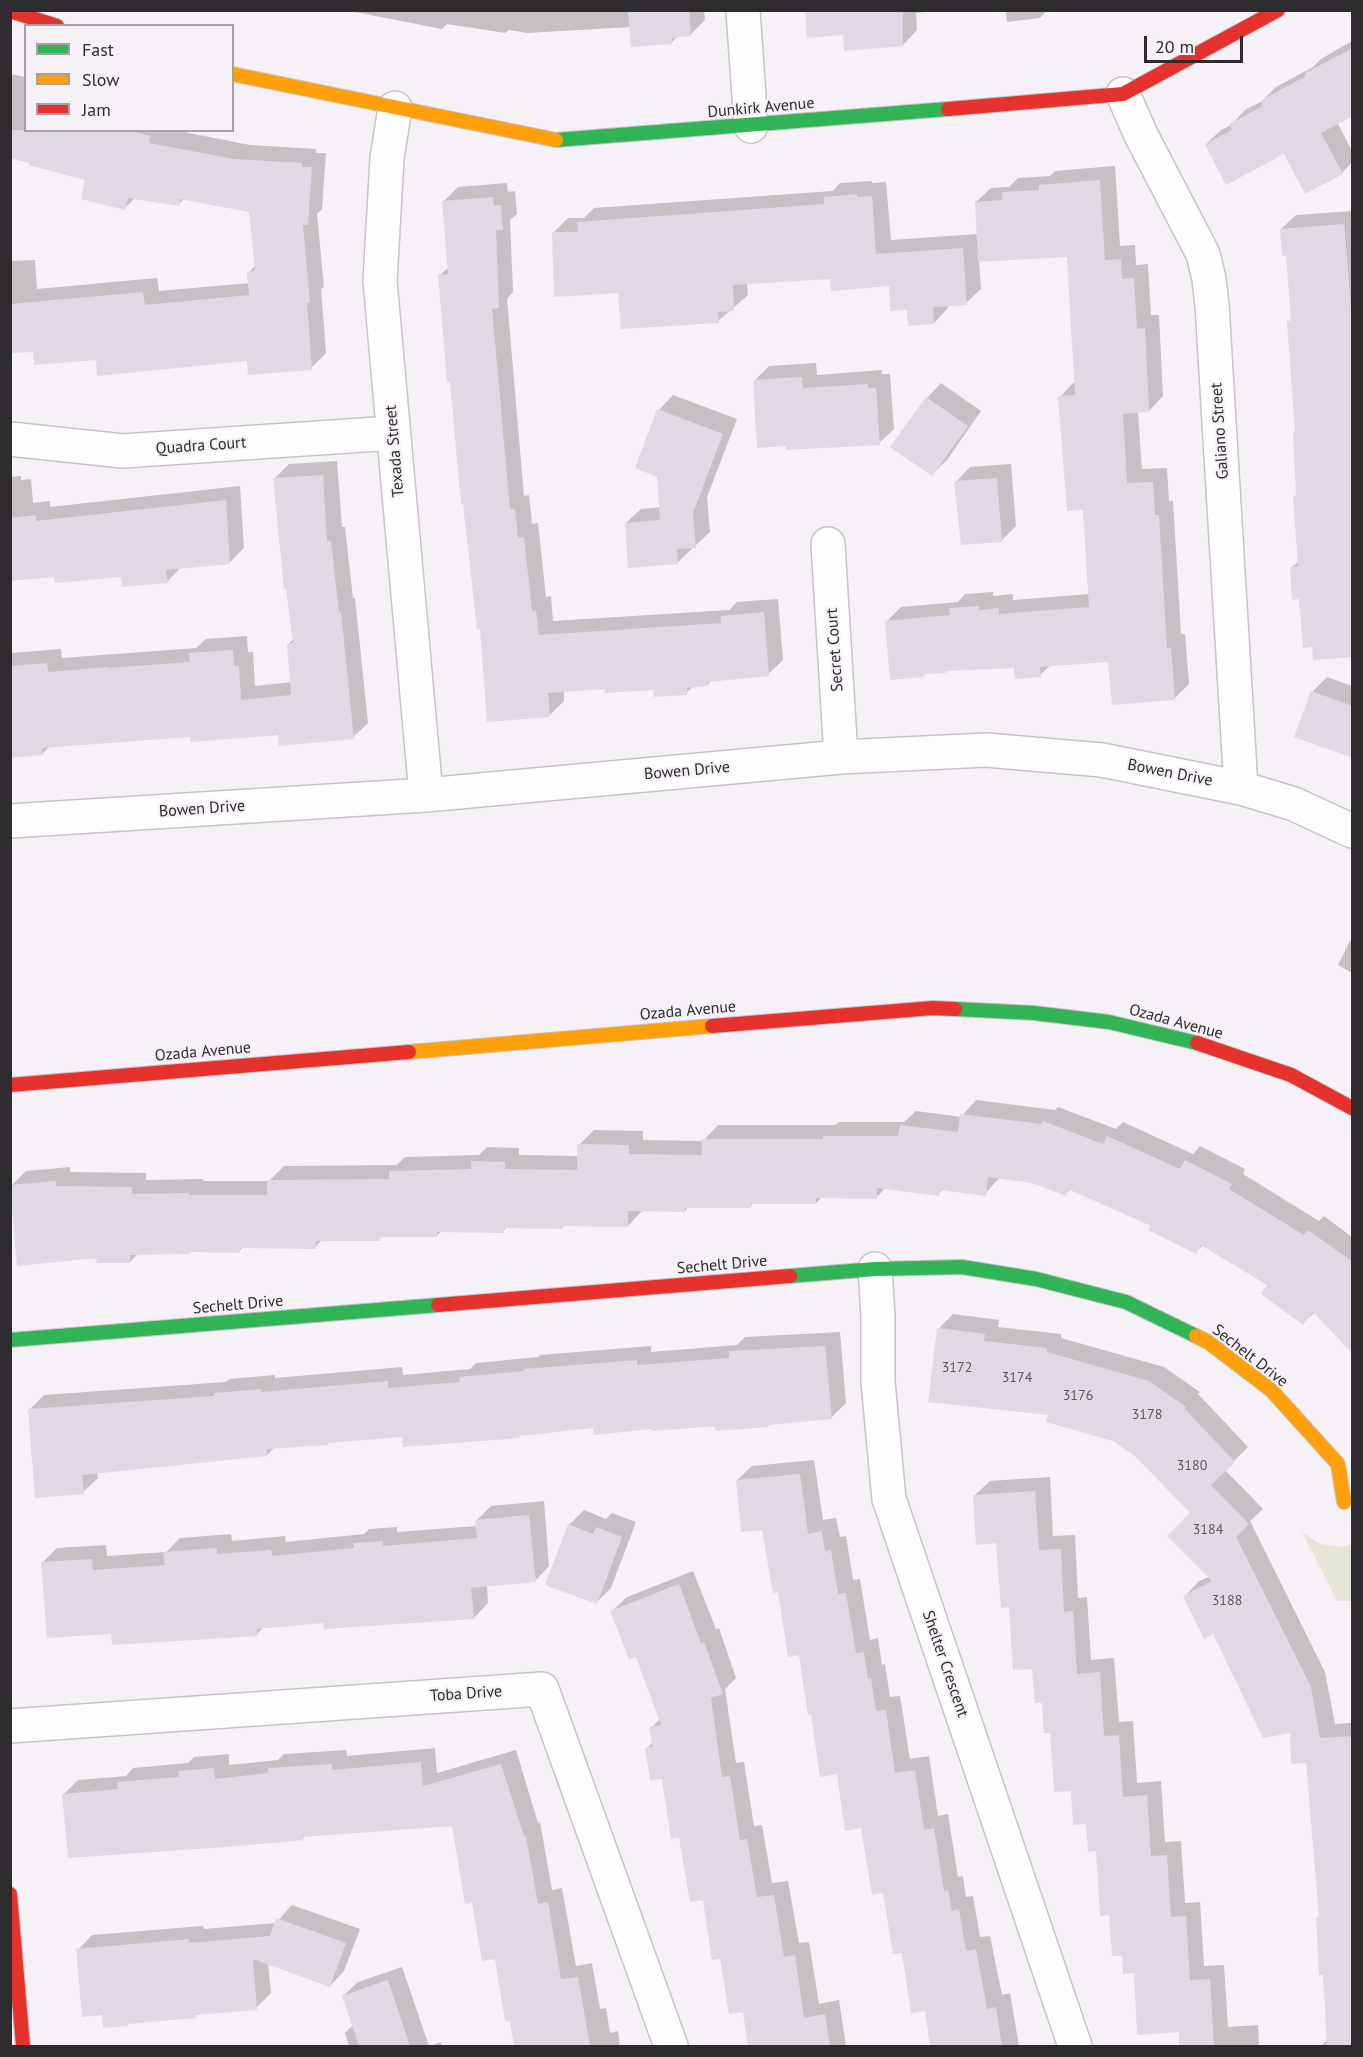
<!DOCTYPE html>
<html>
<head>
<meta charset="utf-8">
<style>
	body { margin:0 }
	#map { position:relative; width:1363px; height:2057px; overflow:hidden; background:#f5f1f6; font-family:"PT Sans",sans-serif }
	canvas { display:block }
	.frame { position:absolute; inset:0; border:12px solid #2e2b2e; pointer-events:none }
	.legend { position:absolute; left:24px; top:24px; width:210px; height:108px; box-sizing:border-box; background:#f6f0f7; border:2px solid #a6a1a7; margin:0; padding:8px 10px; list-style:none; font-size:18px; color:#2e2b2e }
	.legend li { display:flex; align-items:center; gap:12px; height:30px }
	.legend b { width:30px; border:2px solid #a6a1a7 }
	.scale { position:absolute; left:1144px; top:36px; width:99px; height:27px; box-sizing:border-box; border:3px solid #2e2b2e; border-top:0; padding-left:8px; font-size:18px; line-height:21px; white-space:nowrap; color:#2e2b2e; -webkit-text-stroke:4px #f6f0f7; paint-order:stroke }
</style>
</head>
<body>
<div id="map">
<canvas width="1363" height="2057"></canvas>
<div class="frame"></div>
<ul class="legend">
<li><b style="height:8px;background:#30b455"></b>Fast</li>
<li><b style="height:8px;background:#ff9f0a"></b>Slow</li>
<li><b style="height:8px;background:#e5322d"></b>Jam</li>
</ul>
<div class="scale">20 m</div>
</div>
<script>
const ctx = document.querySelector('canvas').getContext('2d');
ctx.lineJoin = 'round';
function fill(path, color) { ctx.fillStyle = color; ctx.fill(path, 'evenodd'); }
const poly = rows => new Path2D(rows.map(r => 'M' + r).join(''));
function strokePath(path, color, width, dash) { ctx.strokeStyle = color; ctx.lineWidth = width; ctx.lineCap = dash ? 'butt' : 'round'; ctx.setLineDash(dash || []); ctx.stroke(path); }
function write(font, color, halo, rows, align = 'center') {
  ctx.font = font + ' "PT Sans",sans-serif'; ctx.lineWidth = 4.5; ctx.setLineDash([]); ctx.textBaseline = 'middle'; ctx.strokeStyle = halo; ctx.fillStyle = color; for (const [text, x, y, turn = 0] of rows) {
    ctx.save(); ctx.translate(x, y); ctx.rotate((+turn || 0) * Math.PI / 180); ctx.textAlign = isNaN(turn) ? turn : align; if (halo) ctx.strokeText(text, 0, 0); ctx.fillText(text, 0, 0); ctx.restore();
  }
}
fill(poly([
	[1302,1532,1320,1544,1342,1547,1352,1544,1352,1601,1337,1601]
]), '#e4e5d4');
fill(poly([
	[704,10,705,20,690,35,678,36,672,42,631,27,527,33,509,30,505,33,447,24,442,29,350,11],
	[806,10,945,10,916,13,917,30,903,45,844,34],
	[1006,10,1047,10,1040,18,1007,22],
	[1352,41,1352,114,1337,122,1352,151,1352,162,1342,173,1284,152,1206,144,1221,130,1231,125,1245,110,1262,101,1276,87,1313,67,1321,59],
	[10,74,26,77,26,130,174,130,250,145,316,149,316,153,326,153,322,209,317,214,324,287,321,289,326,353,311,368,248,359,97,359,34,350,10,352,10,261,35,260,37,289,157,278,159,291,250,283,249,272,256,265,251,211,185,198,178,205,135,198,125,208,87,179,10,157],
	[1115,166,1120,246,1135,245,1136,265,1148,264,1151,315,1159,315,1163,396,1149,411,1138,412,1142,469,1167,468,1169,501,1173,501,1181,634,1185,634,1189,684,1174,699,1110,660,1051,665,1040,675,1015,666,947,670,926,673,923,676,887,621,901,607,958,602,965,594,993,592,993,596,1013,594,1013,600,1090,594,1084,509,1060,397,1075,381,1068,255,979,260,981,289,966,303,948,305,948,308,934,323,908,308,890,284,832,278,747,283,748,295,718,321,620,292,553,233,568,218,584,218,594,208,833,191,840,183,872,181,872,183,886,182,891,240,978,234,976,202,991,188,1009,187,1018,178,1050,176,1055,171],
	[507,183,508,192,515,191,517,214,510,220,513,292,507,299,524,496,529,495,532,524,538,523,546,597,551,596,553,621,729,610,737,602,778,599,783,660,768,674,712,680,707,685,694,686,686,693,655,688,606,687,564,690,564,701,550,715,482,627,440,275,449,267,444,201,458,187],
	[1352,211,1352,655,1314,645,1292,567,1299,561,1294,497,1298,494,1294,432,1297,430,1289,322,1292,319,1287,254,1281,229,1296,215],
	[816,363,817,375,882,370,882,374,890,374,894,429,879,443,754,381,769,366],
	[941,383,981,411,947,460,932,474,927,398],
	[673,395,737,419,707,497,710,532,678,562,626,523,641,509,661,507,659,410],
	[337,461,342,527,345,527,353,598,355,598,368,723,353,737,280,734,192,736,50,746,42,754,10,756,10,654,12,653,61,649,62,658,196,648,206,639,247,636,248,652,253,652,255,686,292,682,288,644,294,639,274,479,289,464],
	[1011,464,1016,526,1001,541,956,482,970,467],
	[21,476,21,480,31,479,33,503,50,501,50,507,240,486,244,548,229,563,181,567,167,582,122,575,56,575,10,579,10,477],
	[1327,677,1352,686,1352,756,1296,736,1313,691],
	[1352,937,1352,973,1338,965],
	[976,1100,1055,1110,1058,1107,1116,1129,1123,1122,1193,1154,1200,1146,1245,1169,1243,1174,1319,1221,1324,1216,1352,1237,1352,1352,1315,1312,1303,1323,1270,1285,1203,1245,1196,1252,1153,1225,1071,1188,1065,1194,1032,1181,1000,1177,985,1194,943,1189,938,1194,886,1187,877,1197,822,1197,816,1203,755,1202,751,1206,689,1206,685,1211,642,1211,628,1226,564,1225,561,1228,507,1227,503,1231,442,1230,437,1236,382,1236,379,1239,323,1239,315,1247,244,1246,239,1251,192,1251,190,1253,138,1254,130,1262,98,1257,11,1186,26,1171,70,1167,70,1172,146,1173,146,1180,203,1179,203,1181,269,1181,284,1166,397,1165,405,1157,479,1155,487,1147,519,1148,519,1155,579,1156,579,1145,594,1130,643,1131,643,1140,703,1141,718,1125,835,1125,839,1122,904,1122,916,1111,961,1117],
	[953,1314,999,1320,998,1327,1061,1334,1061,1338,1164,1367,1200,1392,1198,1394,1248,1447,1225,1470,1263,1509,1250,1521,1325,1672,1335,1724,1352,1723,1352,2046,1321,2046,1328,2039,1324,1973,1317,1918,1320,1915,1308,1762,1291,1732,1185,1596,1199,1581,1209,1577,1191,1513,1136,1456,1113,1439,1050,1414,938,1329],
	[840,1332,846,1403,831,1418,770,1424,768,1426,595,1427,521,1434,519,1436,403,1435,275,1447,267,1455,97,1472,98,1478,83,1492,29,1410,44,1395,226,1382,230,1379,275,1375,275,1378,402,1367,403,1375,470,1369,476,1363,538,1357,540,1355,651,1346,651,1352,737,1345,745,1337],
	[814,1460,823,1520,836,1518,840,1537,846,1536,853,1580,860,1579,870,1640,878,1638,882,1665,885,1664,890,1697,900,1696,910,1759,929,1756,938,1816,948,1814,958,1877,963,1876,966,1897,973,1896,980,1937,990,1936,1002,1995,1010,1993,1019,2046,932,2046,926,2009,903,1951,863,1827,813,1713,800,1654,779,1590,764,1529,737,1480,752,1466],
	[1050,1477,1053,1536,1075,1535,1078,1598,1087,1597,1091,1660,1114,1658,1119,1722,1133,1721,1137,1783,1161,1781,1165,1842,1181,1841,1185,1903,1200,1902,1204,1966,1224,1965,1228,2027,1258,2025,1259,2046,1181,2046,1180,2031,1123,1954,1110,1914,1097,1850,1052,1731,1034,1667,1011,1606,998,1542,975,1495,990,1481],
	[544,1501,549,1566,535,1581,487,1585,488,1603,474,1618,324,1621,265,1626,257,1634,112,1632,42,1563,57,1548,106,1545,107,1556,166,1552,180,1538,231,1534,232,1541,285,1536,286,1542,364,1534,369,1529,397,1527,397,1532,477,1526,477,1520,491,1506],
	[584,1510,606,1519,612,1513,636,1522,611,1588,597,1602,569,1525],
	[693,1571,716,1629,719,1628,736,1678,725,1689,736,1763,744,1762,754,1826,762,1825,772,1883,788,1881,799,1943,809,1942,819,2004,839,2000,846,2046,750,2046,744,2010,721,1957,704,1898,680,1836,663,1777,647,1748,653,1742,651,1728,660,1719,637,1655,612,1611,627,1597],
	[435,1748,437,1773,516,1750,538,1823,540,1822,552,1890,562,1888,576,1966,592,1963,600,2009,606,2008,610,2033,618,2031,620,2046,516,2046,511,2020,496,1957,474,1901,453,1824,305,1836,302,1839,64,1794,78,1780,126,1776,133,1768,188,1763,194,1757,229,1754,229,1765,278,1760,284,1754,346,1750,347,1756],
	[292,1905,360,1929,344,1971,330,1986,268,1963,271,1993,256,2008,130,2022,128,2024,103,2014,78,1950,92,1935,203,1926,204,1929,276,1923],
	[402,1967,429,2046,441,2042,442,2046,349,2046,345,2033,353,2025,343,1996,358,1982]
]), '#0003');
fill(poly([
	[628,10,689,10,691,36,672,38,672,44,631,47],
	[805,10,903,10,903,46,844,51,843,35,807,38],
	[1353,48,1353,116,1321,133,1343,174,1305,194,1284,154,1226,185,1205,144,1232,130,1229,124,1263,106,1260,101,1306,76,1305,73],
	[10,130,127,130,150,136,149,143,234,159,302,163,302,167,312,167,308,225,303,225,310,303,307,303,312,370,248,375,247,361,97,376,96,360,34,365,33,352,10,353,10,304,143,292,145,305,249,295,247,272,255,271,249,212,180,199,179,206,128,198,125,210,81,199,85,180,29,165,29,163,10,158],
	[1100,180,1105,260,1121,259,1122,279,1134,278,1137,329,1145,328,1149,412,1123,414,1127,483,1153,482,1155,515,1159,515,1167,648,1171,648,1175,700,1112,705,1108,662,1040,667,1041,677,1015,679,1014,668,946,671,946,673,924,674,924,677,890,680,885,621,950,615,949,608,979,606,979,610,999,608,999,614,1089,607,1083,510,1067,511,1058,396,1075,395,1067,257,978,262,975,202,1002,200,1002,192,1039,190,1039,185],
	[857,194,858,197,872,196,876,254,963,248,967,305,933,307,934,324,908,326,907,310,890,311,889,286,831,291,830,279,733,285,734,311,718,312,719,323,621,329,618,293,554,297,552,232,578,232,577,222,824,204,824,197],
	[493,197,494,206,501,205,503,230,496,230,499,308,492,309,510,509,515,509,518,538,524,537,532,611,536,610,539,635,721,623,721,616,764,612,769,676,707,682,708,686,687,688,687,695,654,697,653,690,605,693,605,689,548,693,550,717,487,722,480,629,477,629,463,504,461,504,450,382,447,382,438,275,448,274,442,201],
	[1344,224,1353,330,1353,657,1313,660,1312,647,1303,648,1299,599,1292,600,1290,567,1298,566,1293,497,1296,496,1293,432,1295,432,1287,321,1291,321,1286,255,1282,256,1280,229],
	[802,377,803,388,868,384,868,388,876,388,880,445,786,450,786,446,757,448,753,380],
	[926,397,968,426,932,476,890,447],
	[657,409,723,434,693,513,696,548,677,549,678,564,628,568,625,523,660,520,657,477,635,468],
	[323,475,327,541,331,541,339,612,341,612,354,739,279,746,278,735,191,742,190,737,42,748,42,755,10,758,10,666,47,663,48,672,108,667,109,668,190,662,189,653,233,650,234,666,239,666,241,700,291,695,287,644,293,643,286,589,284,590,273,478],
	[997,478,1002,542,961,545,954,481],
	[226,500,230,564,166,570,168,583,122,587,121,577,55,583,54,577,10,581,10,518,36,515,36,521],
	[1311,691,1353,706,1353,758,1294,737],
	[960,1114,1041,1124,1043,1121,1103,1144,1107,1136,1180,1169,1185,1160,1232,1184,1229,1189,1304,1235,1308,1230,1353,1262,1353,1354,1313,1312,1303,1325,1261,1294,1267,1285,1201,1245,1196,1254,1148,1230,1151,1226,1068,1189,1066,1196,1032,1183,988,1177,986,1196,940,1190,939,1196,877,1188,877,1199,816,1198,816,1204,751,1204,751,1208,685,1208,685,1212,628,1211,628,1227,562,1226,562,1229,504,1228,504,1233,437,1232,437,1237,380,1237,380,1241,316,1241,316,1249,240,1248,240,1253,190,1252,190,1254,130,1255,130,1263,96,1263,97,1258,17,1266,10,1185,56,1181,56,1186,132,1187,132,1194,189,1193,189,1195,267,1195,267,1180,389,1179,389,1171,471,1169,471,1161,505,1162,505,1169,577,1170,577,1144,629,1145,629,1154,702,1155,702,1139,823,1139,823,1136,898,1136,900,1125,958,1132],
	[937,1328,985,1334,984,1341,1047,1348,1047,1352,1149,1381,1186,1407,1185,1409,1235,1462,1211,1485,1249,1524,1236,1537,1311,1687,1320,1738,1353,1736,1353,2046,1327,2046,1323,1975,1319,1975,1316,1917,1319,1917,1306,1763,1291,1764,1290,1733,1263,1738,1213,1634,1204,1639,1183,1596,1212,1581,1167,1536,1190,1513,1136,1457,1113,1441,1046,1422,1048,1415,928,1402],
	[825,1346,832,1419,768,1425,768,1427,715,1431,715,1426,652,1431,651,1429,594,1435,593,1428,519,1436,520,1438,403,1447,402,1437,328,1443,328,1445,267,1449,267,1456,82,1475,84,1494,35,1498,28,1409,214,1396,214,1393,261,1389,261,1392,388,1381,388,1388,460,1382,459,1377,524,1371,524,1369,637,1360,637,1365,729,1358,729,1351],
	[800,1474,808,1534,822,1531,825,1551,831,1550,838,1594,846,1593,856,1653,864,1652,868,1679,871,1678,876,1711,886,1710,895,1773,915,1770,924,1830,934,1828,944,1891,948,1890,952,1911,959,1909,966,1951,976,1949,987,2009,996,2007,1002,2046,930,2046,925,2011,911,2013,902,1953,893,1954,883,1893,872,1895,861,1828,845,1831,837,1774,820,1777,811,1715,808,1715,799,1655,788,1657,778,1592,773,1593,762,1530,741,1532,736,1480],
	[1035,1491,1039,1550,1061,1549,1064,1612,1073,1611,1077,1674,1100,1672,1104,1736,1119,1735,1123,1797,1147,1795,1151,1856,1167,1855,1171,1917,1186,1916,1190,1980,1210,1979,1214,2046,1179,2046,1179,2032,1137,2035,1134,1973,1123,1974,1122,1956,1112,1956,1109,1915,1100,1916,1096,1851,1088,1852,1086,1824,1073,1825,1071,1791,1054,1792,1050,1733,1044,1733,1042,1703,1035,1703,1032,1669,1013,1670,1009,1607,1001,1608,996,1543,976,1545,973,1495],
	[529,1515,536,1582,471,1588,474,1619,324,1629,323,1623,257,1629,257,1636,112,1645,111,1634,47,1638,41,1562,92,1559,93,1570,165,1565,163,1552,217,1548,217,1554,271,1550,272,1556,354,1548,353,1543,382,1541,383,1546,477,1538,475,1520],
	[568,1524,593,1534,596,1527,622,1537,597,1604,545,1585],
	[679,1584,701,1643,704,1642,723,1694,711,1698,722,1777,730,1776,740,1840,747,1839,757,1897,774,1895,784,1957,795,1955,804,2018,825,2014,830,2046,748,2046,743,2012,729,2014,720,1959,712,1960,703,1900,690,1902,679,1838,671,1839,662,1779,650,1780,645,1748,653,1747,649,1727,661,1725,636,1657,629,1659,610,1611],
	[421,1762,423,1786,501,1764,524,1836,526,1836,538,1904,548,1902,561,1979,578,1977,590,2046,514,2046,510,2021,505,2022,495,1959,482,1961,472,1903,465,1904,452,1826,302,1837,303,1840,239,1846,68,1858,62,1794,118,1789,117,1782,179,1777,178,1771,214,1768,215,1779,268,1773,268,1768,332,1764,332,1770],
	[276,1918,346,1943,330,1987,253,1959,257,2010,195,2015,196,2018,128,2024,128,2026,103,2028,102,2015,82,2017,76,1949,189,1939,189,1943,270,1936],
	[388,1980,410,2046,359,2046,342,1996]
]), '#ded9e3');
const street = poly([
	[743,10,751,126],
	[1123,94,1141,135,1203,254,1209,279,1212,305,1241,788],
	[395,108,387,158,380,281,426,795],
	[10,439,123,451,393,433],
	[828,544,841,757],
	[10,821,426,795,841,757,986,750,1102,760,1241,788,1294,804,1352,831],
	[875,1269,878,1316,878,1382,889,1499,1075,2046],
	[10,1726,542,1689,671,2046]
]);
const fast = poly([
	[556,140,948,109],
	[955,1009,1034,1013,1109,1022,1197,1043],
	[790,1276,875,1269,962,1267,1036,1279,1126,1302,1196,1336],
	[10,1340,438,1305]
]);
const slow = poly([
	[232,74,556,140],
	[409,1052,712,1026],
	[1196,1336,1208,1342,1271,1390,1338,1464,1344,1502]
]);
const jam = poly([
	[10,11,57,26],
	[948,109,1123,94,1278,10],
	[712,1026,933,1008,955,1009],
	[1197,1043,1291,1075,1352,1108],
	[10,1085,409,1052],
	[438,1305,790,1276],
	[10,1894,23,2046]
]);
strokePath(street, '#c7c4c7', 36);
strokePath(fast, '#c7c4c7', 16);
strokePath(slow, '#c7c4c7', 16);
strokePath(jam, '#c7c4c7', 16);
strokePath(street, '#fefdfe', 33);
strokePath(fast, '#30b455', 14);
strokePath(slow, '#ff9f0a', 14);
strokePath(jam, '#e5322d', 14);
write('14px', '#5b585c', null, [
	["3172",957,1368],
	["3174",1017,1378],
	["3176",1078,1396],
	["3178",1147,1415],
	["3180",1192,1466],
	["3184",1208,1530],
	["3188",1227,1601]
]);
write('16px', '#2e2b2e', '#f6f0f7', [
	["Dunkirk Avenue",761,108,-5],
	["Galiano Street",1220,431,-94],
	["Quadra Court",201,446,-4],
	["Texada Street",395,451,-95],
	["Secret Court",835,650,-94],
	["Bowen Drive",687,771,-5],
	["Bowen Drive",1170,773,11],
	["Bowen Drive",202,809,-4],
	["Ozada Avenue",688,1011,-5],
	["Ozada Avenue",1176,1022,15],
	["Ozada Avenue",203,1052,-5],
	["Sechelt Drive",722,1265,-5],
	["Sechelt Drive",238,1305,-5],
	["Sechelt Drive",1250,1356,38],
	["Shelter Crescent",945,1664,71],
	["Toba Drive",466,1694,-4]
]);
</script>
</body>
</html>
